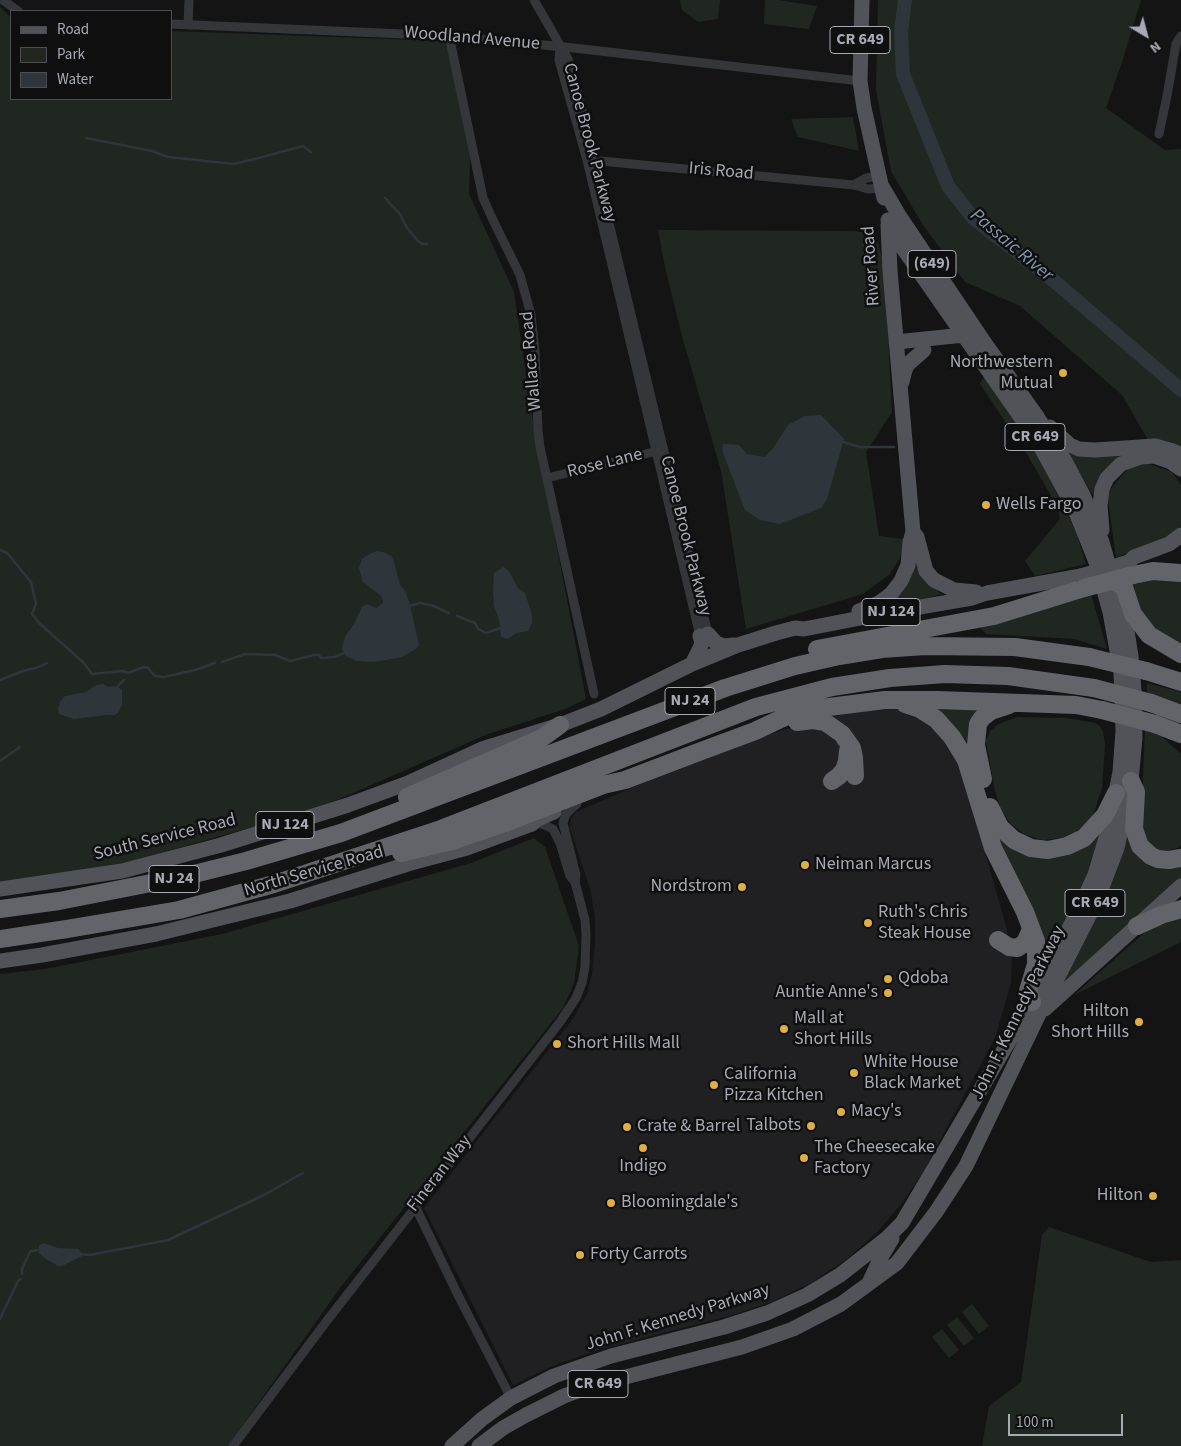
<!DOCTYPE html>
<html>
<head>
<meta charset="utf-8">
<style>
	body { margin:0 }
	#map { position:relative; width:1181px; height:1446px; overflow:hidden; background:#141415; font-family:"Source Sans 3",sans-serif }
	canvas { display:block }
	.legend { position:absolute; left:10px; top:10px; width:162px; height:90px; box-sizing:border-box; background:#0f0f10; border:1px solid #4c4d52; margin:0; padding:6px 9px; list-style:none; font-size:15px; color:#a7aab4 }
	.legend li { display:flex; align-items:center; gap:10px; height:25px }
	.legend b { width:25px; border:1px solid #4c4d52 }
	.north { position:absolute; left:1121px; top:10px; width:50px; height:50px; -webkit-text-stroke:4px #0f0f10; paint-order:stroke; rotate:143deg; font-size:14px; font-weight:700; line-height:20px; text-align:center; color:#a7aab4 }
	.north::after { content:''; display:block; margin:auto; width:18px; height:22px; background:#a7aab4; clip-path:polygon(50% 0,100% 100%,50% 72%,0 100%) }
	.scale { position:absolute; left:1008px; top:1414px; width:115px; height:22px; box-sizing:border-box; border:2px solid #a7aab4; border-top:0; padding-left:6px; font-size:15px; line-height:18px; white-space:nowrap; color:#a7aab4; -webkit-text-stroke:4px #0f0f10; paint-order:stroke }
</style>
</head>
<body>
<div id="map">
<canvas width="1181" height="1446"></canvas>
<ul class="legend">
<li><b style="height:6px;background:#525358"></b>Road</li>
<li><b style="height:14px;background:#202721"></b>Park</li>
<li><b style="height:14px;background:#2e363c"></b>Water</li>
</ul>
<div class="north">N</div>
<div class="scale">100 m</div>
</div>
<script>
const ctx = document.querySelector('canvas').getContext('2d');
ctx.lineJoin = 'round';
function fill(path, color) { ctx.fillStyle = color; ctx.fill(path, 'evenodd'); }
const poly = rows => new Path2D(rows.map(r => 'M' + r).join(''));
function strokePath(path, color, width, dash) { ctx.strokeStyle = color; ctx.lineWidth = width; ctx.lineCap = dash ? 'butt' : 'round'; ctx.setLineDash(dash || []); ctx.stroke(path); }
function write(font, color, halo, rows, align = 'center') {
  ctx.font = font + ' "Source Sans 3",sans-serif'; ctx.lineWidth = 5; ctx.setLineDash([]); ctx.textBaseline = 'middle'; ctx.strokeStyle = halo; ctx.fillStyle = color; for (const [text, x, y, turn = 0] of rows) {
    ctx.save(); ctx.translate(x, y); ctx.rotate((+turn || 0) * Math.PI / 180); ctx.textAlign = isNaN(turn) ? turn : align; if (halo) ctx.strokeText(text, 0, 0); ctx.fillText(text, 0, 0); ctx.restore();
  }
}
fill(poly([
	[895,709,910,712,927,723,944,738,954,753,963,774,1007,930,1012,959,1011,983,995,1038,922,1174,902,1203,878,1231,847,1259,809,1284,771,1302,732,1315,598,1350,555,1365,513,1385,424,1208,573,1019,587,994,592,973,595,945,595,917,590,889,570,828,571,819,576,812,666,773,760,737,827,717,867,711]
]), '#202022');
fill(poly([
	[680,0,720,0,718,19,698,22,682,10],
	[765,0,778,0,817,6,809,29,764,24],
	[878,0,1141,0,1122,62,1106,108,1165,150,1181,149,1181,447,1148,440,1122,395,1020,306,965,282,923,225,891,171,876,90],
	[0,7,11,18,11,99,171,99,171,31,443,41,449,46,470,160,469,194,514,292,533,422,586,699,565,709,488,734,337,800,277,820,132,861,85,870,0,882],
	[853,117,859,151,798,137,791,119],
	[658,230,843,231,875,232,884,266,892,412,866,452,879,536,904,539,900,558,890,574,863,594,746,629,721,471,682,336,665,267],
	[984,376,1036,452,1065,508,1077,535,1086,564,1035,576,1025,561,1060,519,1057,506,1028,456,980,384],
	[1064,447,1085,457,1128,454,1106,470,1093,495],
	[1146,463,1172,472,1181,485,1181,524,1179,532,1148,547,1116,557,1107,493,1128,469],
	[915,555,930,584,941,594,911,603,879,608],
	[1169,578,1181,582,1181,648,1149,628,1129,582],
	[1091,594,1107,649,1074,639,986,634,977,624],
	[1147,683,1181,692,1181,705,1147,693],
	[992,704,972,757,933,706],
	[1017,717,1067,718,1095,723,1100,726,1103,732,1105,744,1102,788,1094,813,1087,824,1076,832,1061,838,1043,840,1025,835,1010,823,1000,807,994,787,986,741,990,731,999,724],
	[1145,730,1161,736,1181,754,1181,846,1178,848,1168,850,1158,850,1150,845,1143,835,1141,823],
	[1128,827,1129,833,1181,865,1181,880,1063,984,1066,974],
	[991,828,1023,850,1103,831,1085,882,1037,980,1039,967],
	[534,838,545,847,579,946,574,983,563,1008,340,1288,228,1446,0,1446,0,974,45,969,222,934,471,863],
	[1171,917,1181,917,1181,942,1074,995,1143,934],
	[1049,1227,1151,1262,1181,1260,1181,1446,982,1446,989,1406,1021,1382,1042,1235],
	[972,1304,989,1326,979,1334,962,1312],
	[957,1317,974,1338,964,1346,947,1325],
	[942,1329,959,1350,949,1358,932,1337]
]), '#202721');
fill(poly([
	[821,415,844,439,827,499,821,508,780,524,760,520,745,510,722,450,723,444,739,445,747,454,765,457,774,447,788,425,805,416],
	[378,551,386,553,392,557,394,562,400,585,405,591,410,605,419,645,417,648,402,657,374,662,357,661,346,656,342,649,343,644,345,637,354,624,362,607,367,604,376,608,383,603,383,600,380,595,363,582,359,568,362,559,371,553],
	[503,567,508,570,518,588,525,593,532,615,532,623,528,631,516,633,508,639,501,637,500,623,494,605,493,590,494,573],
	[103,684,108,687,117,686,122,690,122,705,118,713,115,715,106,715,74,719,59,714,58,709,60,702,65,696,86,692,96,685],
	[43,1243,58,1248,78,1249,81,1252,82,1256,64,1265,58,1266,46,1259,39,1253,39,1246]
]), '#2e363c');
strokePath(poly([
	[86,138,152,151,168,157,234,164,259,158,303,146,311,152],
	[385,198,399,213,407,228,418,241,422,244,427,244],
	[843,442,860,447,894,447],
	[0,550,7,553,31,582,36,604,32,614,39,623,83,662,92,674,123,671,128,673,144,667,148,668,155,676,164,677,195,670,215,663],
	[409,606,420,603,431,605,449,613],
	[457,616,475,623,478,629,486,633,501,628],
	[222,662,245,654,275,655,290,661,314,655,319,655,321,658,335,657,346,652],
	[0,680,23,671,39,667,47,663],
	[116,688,124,680],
	[0,761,20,747],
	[79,1254,90,1255,168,1240,262,1196,303,1173],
	[22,1274,22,1269,29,1254,31,1251,40,1250],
	[0,1319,18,1281,21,1279]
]), '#2e363c', 2.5);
strokePath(poly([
	[905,0,901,32,903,74,948,186,973,218,1053,280,1181,390]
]), '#2e363c', 14);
strokePath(poly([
	[3,0,18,11],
	[534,0,568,59,577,90,708,634,700,636,587,160,559,60,560,47],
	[171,24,451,36,574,48,860,81],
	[188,25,189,0],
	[451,36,450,40,483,198,492,218,520,275,531,315,535,351,538,430,540,447,594,694],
	[1159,134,1167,96,1176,44,1181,36],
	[590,160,854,185,868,189,883,188],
	[854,185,866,178,880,176],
	[547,478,661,450],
	[532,824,542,824,553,829,560,843,570,876,575,882],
	[415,1206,459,1297,511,1398],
	[233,1446,329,1318,560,1022,576,998,582,983,585,967,586,935,585,920,575,882,576,875,563,823,566,814,577,804]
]), '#35363a', 9);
strokePath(poly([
	[862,0,860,81,864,108,884,198],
	[896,342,964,335,972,337],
	[902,382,905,370,908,364,924,350],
	[1050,427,1070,445,1079,449,1095,450,1155,446,1173,451,1181,455],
	[1102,530,1100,505,1102,489,1107,478,1121,464,1141,457,1154,456,1171,462,1181,469],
	[914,533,917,537,926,571,934,580,954,590,976,592],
	[1129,562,1134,557,1169,544,1181,535],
	[859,611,879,603,891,594,901,581,908,565,910,542,913,532,890,271,888,225],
	[708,634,716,643,724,646,734,645],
	[692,664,700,648,702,643,700,636],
	[0,889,122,871,221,845,348,805,408,783,482,749,560,725,601,709,692,664,738,645,776,633,795,628,804,629,886,613,972,598,987,593,1081,576],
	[0,961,42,955,156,934,290,901,411,863,467,848,532,824,536,820,554,812],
	[1045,1009,1181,886],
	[869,1283,880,1259,892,1239],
	[452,1446,482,1419,511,1398,554,1376,611,1356,724,1327,767,1313,807,1295,840,1275,886,1239,902,1223,1032,1002,1083,901,1095,875,1109,828,1120,772,1123,731,1121,673,1110,612,1096,562,1075,510,1038,442,900,244,888,220],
	[479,1446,503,1428,526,1415,564,1396,594,1385,742,1347,793,1329,841,1304,897,1263,936,1212,966,1166,1038,1016,1097,900,1117,848,1131,781,1135,738,1134,690,1131,656,1127,631,1102,542,1083,495,1065,461,1036,415,982,339,900,217,883,188]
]), '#525358', 15);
strokePath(poly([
	[1133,575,1153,571,1181,573],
	[1115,582,1124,587,1133,614,1149,635,1181,654],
	[817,649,994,616,1084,588],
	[1146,671,1181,682],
	[1151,703,1181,714],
	[905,704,920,709,936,719,952,737,966,760,993,848,1025,912,1036,941,1036,964,1028,991,1032,1002],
	[797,722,813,720,825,722,842,734,852,748,854,758,855,776],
	[1155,724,1181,734],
	[983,779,976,745,978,724,982,718,991,711,1009,705],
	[832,781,839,776,844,770,847,761,848,751],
	[1131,781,1136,792,1134,829,1140,846,1151,856,1158,859,1169,860,1181,858],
	[407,797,542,738,560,725],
	[990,807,1000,827,1014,840,1031,848,1048,850,1067,846,1084,838,1105,815,1116,793],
	[401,853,452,841,502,824,603,785,625,780,696,753,755,731,789,715,821,708,885,700,938,700,1076,705,1102,710],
	[0,909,59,901,182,877,246,861,341,833,725,688,795,666,839,656,882,649,925,646,1015,647,1089,657],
	[1137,926,1161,915,1181,909],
	[0,939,67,929,179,910,274,884,441,829,756,707,832,687,890,678,945,674,1008,676,1094,688],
	[998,940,1009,947,1017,948,1025,943,1031,929]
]), '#62646a', 18);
strokePath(poly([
	[1081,576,1129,562]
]), '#525358', 15);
strokePath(poly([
	[1084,588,1133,575],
	[1089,657,1146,671],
	[1094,688,1151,703],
	[1102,710,1155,724]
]), '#62646a', 18);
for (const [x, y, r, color] of [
	[1063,373,5,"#ddaf44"],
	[986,505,5,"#ddaf44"],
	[805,865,5,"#ddaf44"],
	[742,887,5,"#ddaf44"],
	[868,923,5,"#ddaf44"],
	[888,979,5,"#ddaf44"],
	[888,993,5,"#ddaf44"],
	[1139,1022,5,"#ddaf44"],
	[784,1029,5,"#ddaf44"],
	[557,1044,5,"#ddaf44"],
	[854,1073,5,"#ddaf44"],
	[714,1085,5,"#ddaf44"],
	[841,1112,5,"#ddaf44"],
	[811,1126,5,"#ddaf44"],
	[627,1127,5,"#ddaf44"],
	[643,1148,5,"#ddaf44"],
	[804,1158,5,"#ddaf44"],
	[1153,1196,5,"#ddaf44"],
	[611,1203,5,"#ddaf44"],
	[580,1255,5,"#ddaf44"]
]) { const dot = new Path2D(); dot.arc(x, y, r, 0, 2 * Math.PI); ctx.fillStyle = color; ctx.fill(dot); strokePath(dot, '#0f0f10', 2); }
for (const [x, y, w] of [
	[860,40,60],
	[932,264,48],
	[1035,437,60],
	[891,612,58],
	[690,701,50],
	[285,825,58],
	[174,879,50],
	[1095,903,60],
	[598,1384,60]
]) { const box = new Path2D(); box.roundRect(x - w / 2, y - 13.5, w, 27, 4); ctx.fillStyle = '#0f0f10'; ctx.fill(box); strokePath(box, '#a7aab4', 1); }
write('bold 16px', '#a7aab4', null, [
	["CR 649",860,40],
	["(649)",932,264],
	["CR 649",1035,437],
	["NJ 124",891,612],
	["NJ 24",690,701],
	["NJ 124",285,825],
	["NJ 24",174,879],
	["CR 649",1095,903],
	["CR 649",598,1384]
]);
write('18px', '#a7aab4', '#0f0f10', [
	["Woodland Avenue",472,39,5],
	["Canoe Brook Parkway",589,143,75],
	["Iris Road",721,172,5],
	["River Road",872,266,-94],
	["Wallace Road",532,361,-95],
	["Rose Lane",605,464,-14],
	["Canoe Brook Parkway",685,536,76],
	["South Service Road",165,838,-14],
	["North Service Road",314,872,-16],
	["John F. Kennedy Parkway",1019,1013,-64],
	["Fineran Way",440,1174,-52],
	["John F. Kennedy Parkway",678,1318,-17]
]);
write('18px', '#a7aab4', '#0f0f10', [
	["Northwestern",1053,363,"right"],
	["Mutual",1053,384,"right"],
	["Wells Fargo",996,505],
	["Neiman Marcus",815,865],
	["Nordstrom",732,887,"right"],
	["Ruth's Chris",878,913],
	["Steak House",878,934],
	["Qdoba",898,979],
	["Auntie Anne's",878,993,"right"],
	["Hilton",1129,1012,"right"],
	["Short Hills",1129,1033,"right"],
	["Mall at",794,1019],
	["Short Hills",794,1040],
	["Short Hills Mall",567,1044],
	["White House",864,1063],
	["Black Market",864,1084],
	["California",724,1075],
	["Pizza Kitchen",724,1096],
	["Macy's",851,1112],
	["Talbots",801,1126,"right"],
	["Crate & Barrel",637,1127],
	["The Cheesecake",814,1148],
	["Factory",814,1169],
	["Indigo",643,1167,"center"],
	["Hilton",1143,1196,"right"],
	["Bloomingdale's",621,1203],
	["Forty Carrots",590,1255]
], 'left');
write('italic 19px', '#8196ab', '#0f0f10', [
	["Passaic River",1011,246,40]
]);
</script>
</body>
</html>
